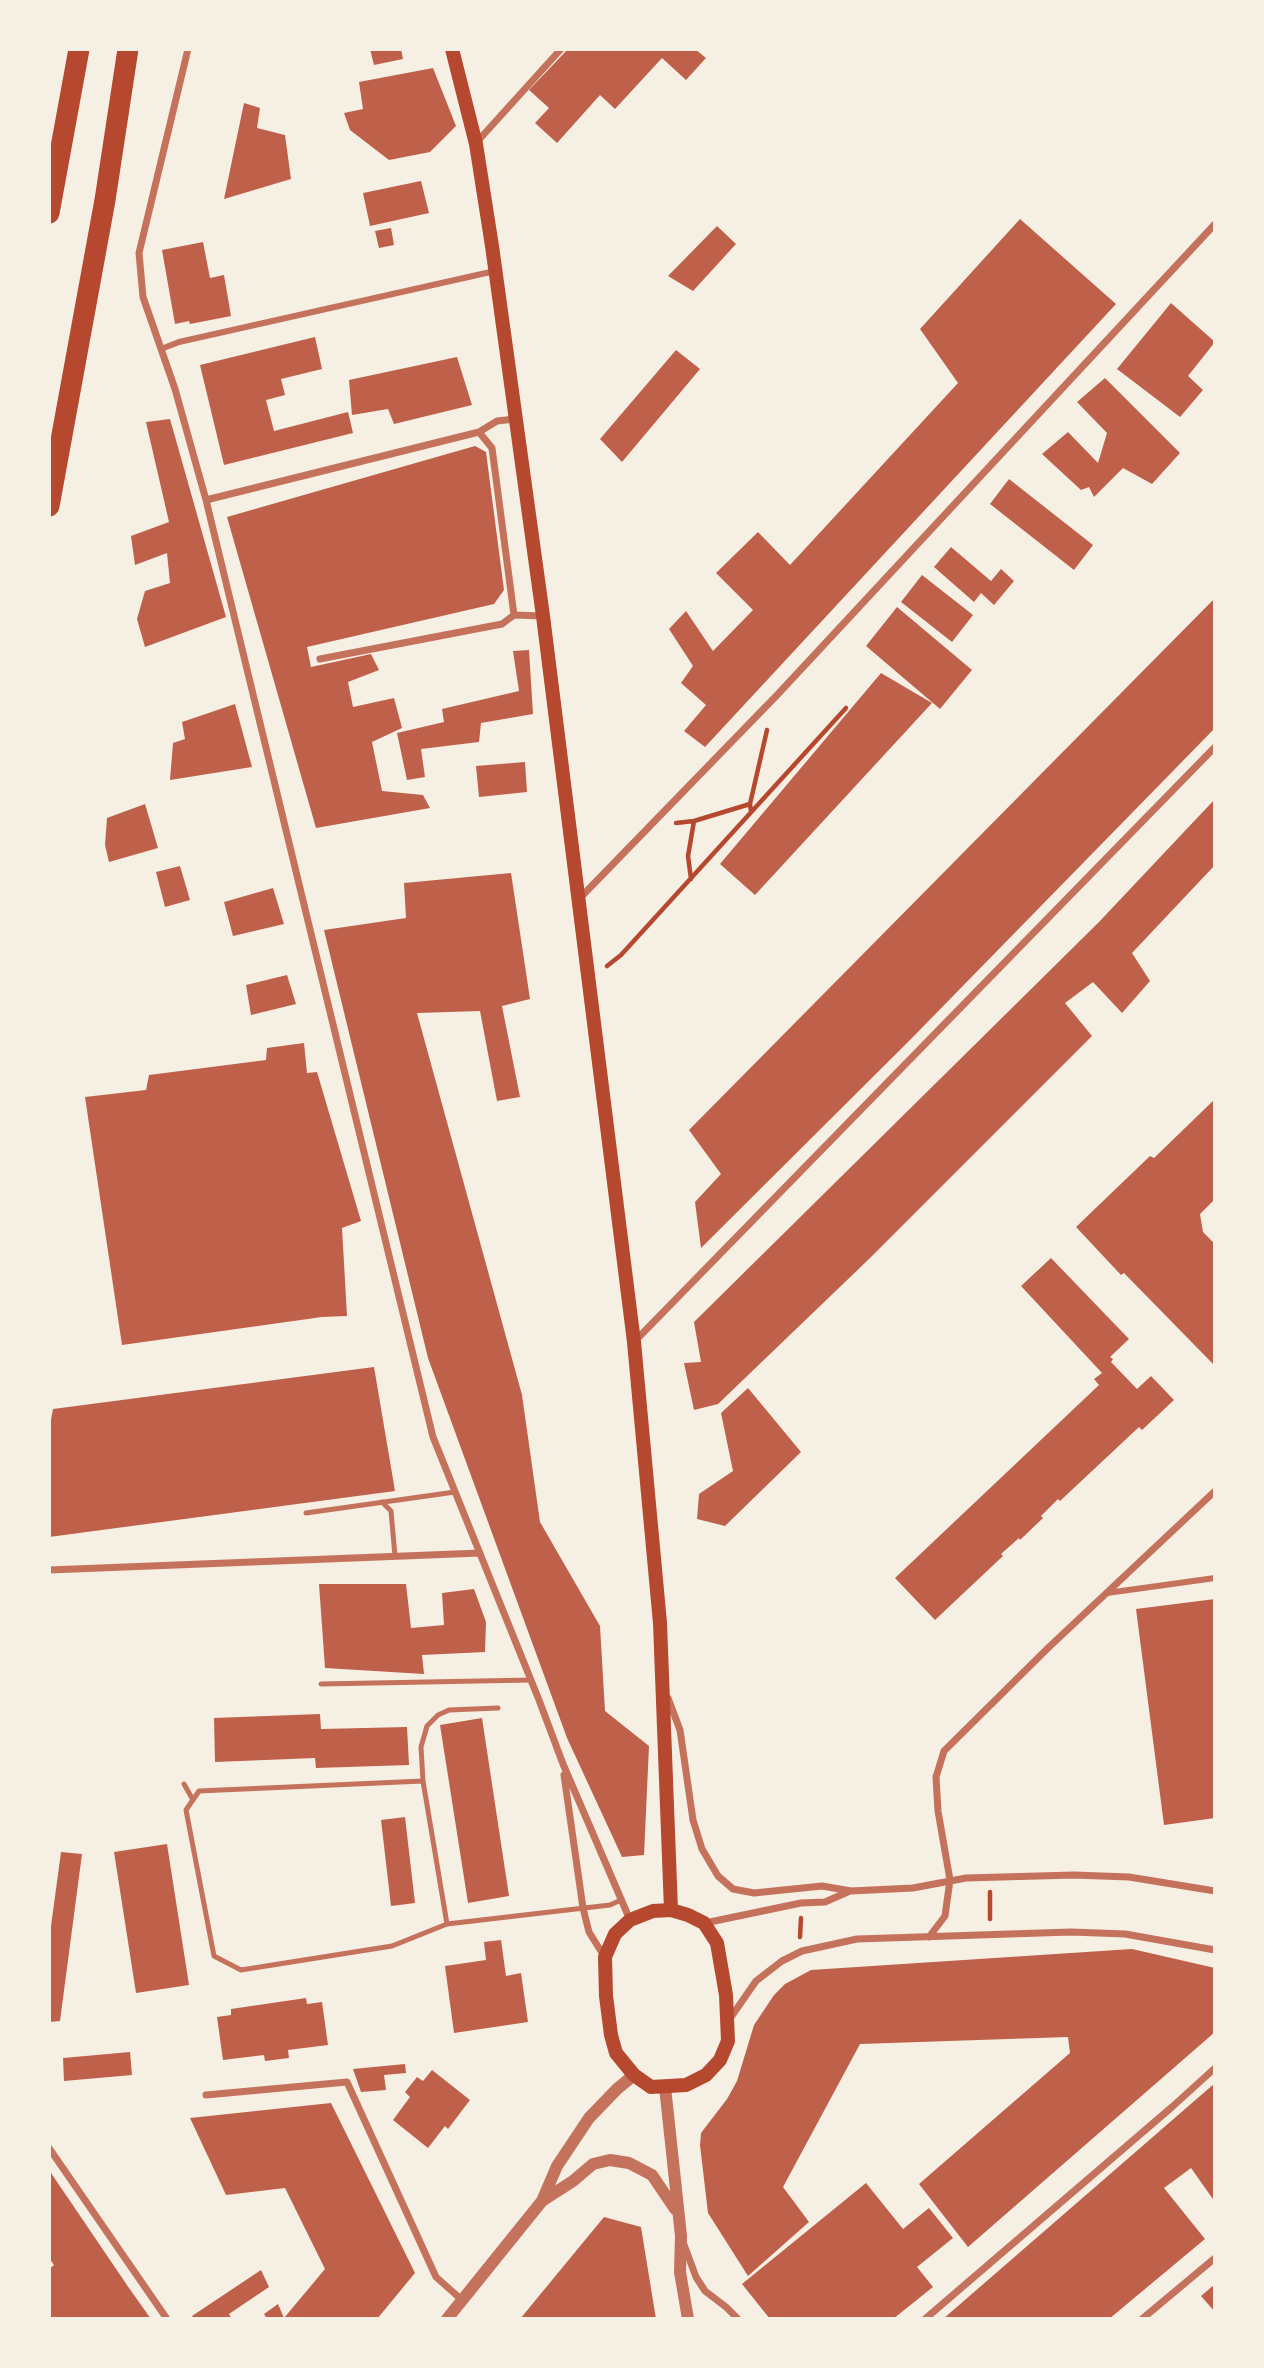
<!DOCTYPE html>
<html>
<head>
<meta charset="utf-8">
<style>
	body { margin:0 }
	#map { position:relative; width:1264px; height:2368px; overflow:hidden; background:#f6efe4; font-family:"Varela Round",sans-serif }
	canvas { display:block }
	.frame { position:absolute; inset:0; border:51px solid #f6efe4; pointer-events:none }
</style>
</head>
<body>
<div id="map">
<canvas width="1264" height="2368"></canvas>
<div class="frame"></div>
</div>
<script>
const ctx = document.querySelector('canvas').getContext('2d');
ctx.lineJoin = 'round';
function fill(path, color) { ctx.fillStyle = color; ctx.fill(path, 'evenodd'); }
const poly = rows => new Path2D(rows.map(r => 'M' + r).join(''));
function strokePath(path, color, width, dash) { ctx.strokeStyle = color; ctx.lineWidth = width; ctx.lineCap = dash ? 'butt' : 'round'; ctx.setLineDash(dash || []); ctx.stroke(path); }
fill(poly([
	[370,49,401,49,403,59,374,65],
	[568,49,695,49,706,58,686,80,662,58,615,109,600,95,557,143,535,123,549,108,529,90],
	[433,68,456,126,430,152,389,160,350,130,344,113,363,109,359,82],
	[244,103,260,108,257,128,285,135,291,179,224,199],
	[421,181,429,213,370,226,363,193],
	[1020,219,1116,304,705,747,684,731,706,705,681,683,693,666,669,629,686,611,713,651,753,610,716,573,758,532,790,565,958,383,920,329],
	[717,226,736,244,693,291,668,276],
	[391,228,394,245,379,248,375,231],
	[203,242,210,278,224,275,231,316,190,324,189,321,175,324,162,250],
	[1171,303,1215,342,1188,376,1203,390,1180,417,1117,369],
	[315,337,322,369,281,379,285,395,266,400,274,431,348,412,353,433,224,465,200,365],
	[676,350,700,369,622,462,600,439],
	[457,357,472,405,394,424,388,409,352,415,349,380],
	[1105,378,1180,453,1152,484,1123,468,1094,497,1089,487,1081,490,1042,454,1068,432,1098,463,1107,433,1077,402],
	[170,419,226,617,145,647,137,619,145,591,170,583,167,553,135,565,131,536,169,522,146,422],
	[475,446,486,452,504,590,494,604,307,647,311,667,371,654,379,670,348,682,353,707,394,698,402,728,372,742,382,791,423,795,430,808,316,828,227,517],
	[1009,479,1093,545,1074,570,990,504],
	[951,547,991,581,1001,569,1014,581,994,605,981,593,974,602,934,567],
	[922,575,973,615,952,642,901,602],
	[1215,598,1215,728,910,1040,701,1248,695,1202,721,1174,689,1130],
	[897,607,972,670,940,709,866,646],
	[529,650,533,714,481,723,479,742,421,749,425,777,407,780,397,733,444,722,442,709,519,691,513,651],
	[881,673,932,703,755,895,720,864],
	[235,704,252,767,170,780,173,743,185,739,182,722],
	[525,762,527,792,479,797,476,766],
	[1215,799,1215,865,1132,953,1150,981,1122,1013,1093,982,1065,1003,1092,1036,869,1259,718,1404,694,1410,684,1363,701,1362,694,1322,1099,922],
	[145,804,158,848,109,862,105,845,107,818],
	[180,866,190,900,165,907,156,872],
	[511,873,530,999,502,1006,520,1097,497,1101,480,1011,417,1013,522,1395,540,1522,600,1626,605,1711,649,1746,644,1855,622,1857,567,1738,428,1358,324,930,406,918,404,883],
	[273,888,284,924,233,936,224,902],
	[287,975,296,1004,251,1015,246,985],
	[304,1043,307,1073,317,1072,361,1221,342,1228,347,1316,322,1317,122,1345,85,1097,146,1090,149,1075,266,1060,267,1048],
	[1215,1099,1215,1199,1200,1214,1203,1232,1215,1244,1215,1366,1124,1273,1121,1275,1076,1227,1150,1156,1154,1158],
	[1051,1258,1129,1339,1110,1357,1113,1359,1111,1362,1137,1389,1151,1376,1174,1400,1142,1430,1139,1427,1060,1501,1058,1499,1041,1516,1043,1518,1020,1540,1019,1538,1001,1554,1003,1556,935,1620,895,1578,1099,1385,1094,1379,1102,1373,1021,1286],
	[374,1367,395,1491,49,1537,49,1430,53,1409],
	[748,1388,801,1452,725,1526,697,1519,699,1494,733,1471,721,1413],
	[319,1584,406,1584,411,1628,444,1625,442,1593,474,1589,486,1622,485,1652,422,1655,424,1674,325,1668],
	[1215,1599,1215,1818,1164,1825,1136,1609],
	[320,1714,321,1729,407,1727,409,1765,316,1768,315,1758,215,1762,214,1718],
	[482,1718,509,1896,468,1903,440,1725],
	[405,1817,415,1903,391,1906,381,1820],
	[167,1844,189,1985,136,1993,114,1852],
	[61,1852,82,1854,60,2021,49,2022,49,1941],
	[501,1940,506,1976,521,1973,528,2022,454,2033,445,1966,486,1960,484,1942],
	[1132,1949,1215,1968,1215,2032,968,2247,919,2184,1070,2053,1068,2037,860,2044,783,2187,809,2222,748,2276,708,2213,700,2145,701,2133,727,2099,737,2081,754,2025,774,1995,785,1984,811,1970],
	[306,1998,307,2004,322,2002,328,2045,288,2050,289,2058,265,2061,264,2055,223,2060,217,2017,231,2015,231,2009],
	[130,2052,132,2075,64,2081,63,2058],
	[405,2064,406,2073,384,2075,386,2090,361,2092,353,2069],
	[432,2070,470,2100,448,2129,445,2126,428,2148,393,2120,410,2097,405,2092,417,2077,423,2081],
	[1215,2083,1215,2202,1191,2168,1164,2188,1205,2239,1109,2319,943,2319],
	[331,2103,415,2273,377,2319,267,2319,264,2314,278,2304,284,2318,325,2269,285,2188,226,2195,190,2118],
	[49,2170,129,2288,151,2319,49,2319,49,2269,54,2265,49,2258],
	[866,2183,903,2229,929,2208,953,2238,917,2267,933,2287,893,2319,770,2319,742,2284],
	[604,2217,641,2227,656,2319,520,2319],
	[261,2270,269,2287,229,2314,232,2319,194,2319,192,2316],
	[1215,2284,1215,2312,1201,2296]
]), '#bf614a');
strokePath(poly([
	[751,812,750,804,767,730],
	[676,823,694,821,750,804],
	[691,879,688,856,694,821],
	[607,966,621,955,846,708],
	[990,1892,990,1919],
	[800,1937,801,1918]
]), '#b5482f', 4.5);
strokePath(poly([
	[382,1502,391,1511,395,1556],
	[306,1513,455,1492],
	[321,1684,531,1680],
	[423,1781,421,1747,427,1726,438,1715,449,1710,498,1708],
	[184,1784,193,1800],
	[447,1924,423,1781,199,1791,186,1810,214,1956,241,1970,392,1946,447,1924,610,1905,621,1900]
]), '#c5725c', 5);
strokePath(poly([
	[161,349,179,342,495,271],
	[1107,1593,1215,1578]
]), '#c5725c', 6);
strokePath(poly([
	[188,49,139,253,143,297,175,389,206,500,433,1437,539,1700,563,1764,630,1920],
	[476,143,561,49],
	[479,432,497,421,515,419],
	[206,500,479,432,492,448,514,615],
	[320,659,502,624,514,615,543,616],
	[580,898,779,693,1215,224],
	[636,1340,1215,747],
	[49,1570,480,1553],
	[668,1698,680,1730,693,1820,702,1849,718,1876,733,1889,754,1893,822,1886,851,1891,913,1888,966,1878,1074,1875,1129,1877,1215,1891],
	[564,1775,583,1908,589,1932,604,1956],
	[705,1923,801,1903,825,1902,850,1891],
	[929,1937,945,1916,950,1880,938,1811,936,1777,944,1751,1048,1648,1215,1491],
	[729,2020,756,1981,782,1961,802,1951,857,1939,1071,1932,1125,1934,1215,1950],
	[206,2095,347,2082,436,2277,463,2301],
	[49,2148,167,2319],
	[683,2242,696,2277,705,2291,726,2307,738,2319],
	[925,2319,1172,2107,1215,2068],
	[1142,2319,1215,2258]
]), '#c5725c', 7);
strokePath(poly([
	[665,2087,681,2236,680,2272,688,2319],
	[542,2201,573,2181,593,2164,610,2160,629,2163,652,2175,675,2209],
	[447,2319,542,2201,557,2166,589,2118,617,2089,634,2075]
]), '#c5725c', 12);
strokePath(poly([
	[452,49,476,144,492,246,543,616,634,1342,660,1623,671,1910],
	[671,1910,688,1915,704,1923,717,1943,726,1995,728,2041,720,2060,706,2075,686,2085,651,2087,634,2075,616,2053,611,2035,606,1996,605,1957,615,1934,630,1920,653,1911,671,1910]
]), '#b5482f', 14);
strokePath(poly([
	[49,213,79,49],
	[49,506,105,200,128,49]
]), '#b5482f', 21);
</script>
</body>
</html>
